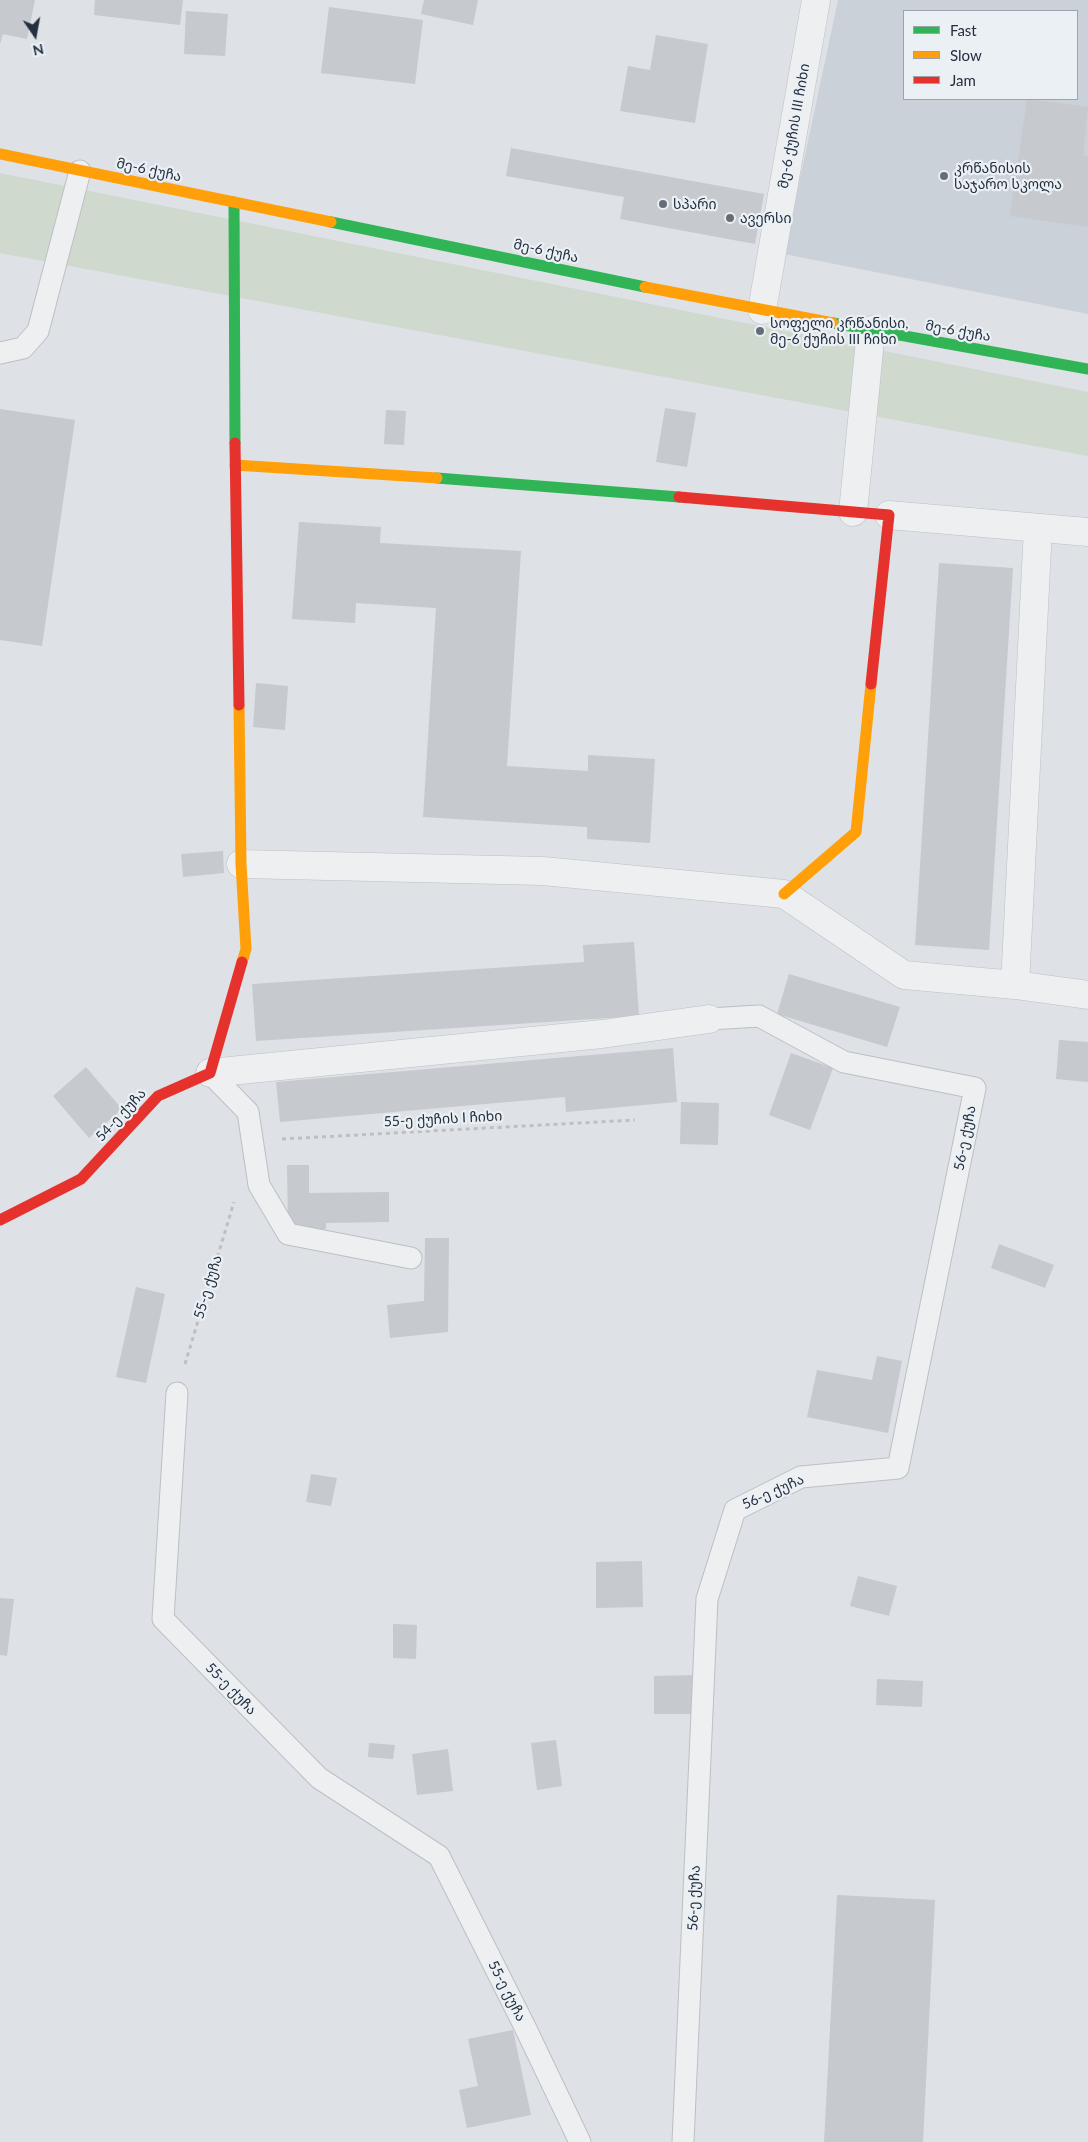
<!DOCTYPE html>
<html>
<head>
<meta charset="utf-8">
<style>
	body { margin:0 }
	#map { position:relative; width:1088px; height:2142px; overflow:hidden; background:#dee1e5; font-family:Lato,sans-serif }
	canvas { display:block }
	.legend { position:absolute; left:903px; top:10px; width:175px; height:90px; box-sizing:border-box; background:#ebf0f5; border:1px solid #9ba3ac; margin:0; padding:6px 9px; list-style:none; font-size:15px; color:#242f3f }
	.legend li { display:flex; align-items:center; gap:10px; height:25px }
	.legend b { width:25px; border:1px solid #9ba3ac }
	.north { position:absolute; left:10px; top:10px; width:50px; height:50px; -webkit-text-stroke:4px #ebf0f5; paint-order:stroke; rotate:168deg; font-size:14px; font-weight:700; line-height:20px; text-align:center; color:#242f3f }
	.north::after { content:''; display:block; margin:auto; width:18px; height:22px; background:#242f3f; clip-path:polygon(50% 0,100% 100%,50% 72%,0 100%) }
</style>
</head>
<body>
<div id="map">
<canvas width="1088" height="2142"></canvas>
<ul class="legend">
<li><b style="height:6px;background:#30b455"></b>Fast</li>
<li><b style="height:6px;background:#ff9f0a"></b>Slow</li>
<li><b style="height:6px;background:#e5322d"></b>Jam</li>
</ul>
<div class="north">N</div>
</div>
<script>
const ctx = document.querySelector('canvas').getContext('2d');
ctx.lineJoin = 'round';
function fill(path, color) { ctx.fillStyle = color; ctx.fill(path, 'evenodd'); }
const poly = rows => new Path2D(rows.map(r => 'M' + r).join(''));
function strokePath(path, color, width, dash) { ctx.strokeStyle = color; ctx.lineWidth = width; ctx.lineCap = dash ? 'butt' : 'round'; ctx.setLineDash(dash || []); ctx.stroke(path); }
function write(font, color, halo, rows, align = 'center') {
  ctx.font = font + ' Lato,"Noto Sans Georgian",sans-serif'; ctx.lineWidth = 4.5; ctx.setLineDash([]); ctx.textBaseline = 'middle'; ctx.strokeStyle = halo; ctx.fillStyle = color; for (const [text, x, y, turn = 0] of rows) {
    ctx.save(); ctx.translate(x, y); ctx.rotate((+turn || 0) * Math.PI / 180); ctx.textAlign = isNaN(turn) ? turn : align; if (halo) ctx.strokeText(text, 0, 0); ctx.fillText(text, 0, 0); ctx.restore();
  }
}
fill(poly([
	[838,0,1088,0,1088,314,784,254],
	[904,11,1077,11,1077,99,904,99]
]), '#cbd1d9');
fill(poly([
	[0,173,1088,392,1088,456,0,253]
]), '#cfd9ce');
fill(poly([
	[0,0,35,0,27,39,3,34,0,44],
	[95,0,183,0,180,25,94,15],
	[424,0,478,0,473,25,421,14],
	[329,7,423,20,415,84,321,73],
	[186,11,228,14,225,56,184,54],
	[656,35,708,44,695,123,620,111,628,66,650,70],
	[1027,99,1088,107,1083,155,1088,156,1088,227,1010,216],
	[511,148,764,194,755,244,620,219,624,197,506,176],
	[665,408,696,413,687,467,656,462],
	[0,409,75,420,42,646,0,640],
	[386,410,406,411,404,445,384,444],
	[299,522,381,527,380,543,521,551,507,766,588,771,588,755,655,759,650,843,587,839,587,827,423,817,436,608,356,603,355,623,292,619],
	[939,563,1013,568,989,950,915,945],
	[256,683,288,686,285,730,253,727],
	[223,851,224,873,183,877,181,854],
	[634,942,639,1016,256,1041,252,984,584,962,583,945],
	[789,974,900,1007,887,1047,777,1014],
	[1059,1040,1088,1042,1088,1082,1056,1079],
	[673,1048,677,1102,566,1112,565,1097,280,1122,276,1082],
	[791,1053,833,1068,810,1130,769,1115],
	[86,1067,122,1109,89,1138,53,1096],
	[681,1102,719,1103,718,1145,680,1144],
	[287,1165,309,1165,309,1193,389,1192,389,1222,326,1223,326,1229,288,1230],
	[425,1238,449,1238,448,1332,390,1338,387,1305,424,1301],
	[999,1244,1054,1265,1045,1288,991,1268],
	[136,1287,165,1294,146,1383,116,1377],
	[877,1356,902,1361,888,1433,807,1417,817,1370,872,1380],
	[311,1474,337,1478,331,1506,306,1502],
	[642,1561,643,1607,596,1608,596,1562],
	[858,1576,897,1586,889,1616,850,1606],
	[0,1598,14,1599,7,1656,0,1655],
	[393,1624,417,1625,416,1659,393,1658],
	[695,1675,695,1714,654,1714,654,1676],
	[877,1679,923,1681,922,1707,876,1705],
	[556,1740,562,1786,537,1790,531,1743],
	[369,1743,395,1745,393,1759,368,1757],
	[448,1749,453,1791,417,1795,412,1754],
	[837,1895,935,1900,923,2142,824,2142],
	[513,2030,531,2115,467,2128,459,2090,478,2086,468,2039]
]), '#c6c9cd');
const lane = poly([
	[0,353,23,348,38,331,80,171],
	[210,1073,248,1112,259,1185,288,1234,411,1258],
	[177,1393,163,1619,319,1778,439,1856,525,2027,580,2142],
	[683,2142,707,1599,735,1510,801,1477,898,1468,975,1088,844,1062,759,1016,709,1019]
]);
const street = poly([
	[762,310,816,0],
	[853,512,871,330],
	[889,515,1088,532],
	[241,864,543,871,784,894,904,975,1015,985,1088,995],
	[1015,985,1038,528],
	[210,1073,602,1034,709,1019]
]);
strokePath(lane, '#bcbfc3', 23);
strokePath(street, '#bcbfc3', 29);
strokePath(poly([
	[282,1139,635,1120],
	[185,1364,234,1202]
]), '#bdbfc5', 3, [4, 4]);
strokePath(lane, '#eeeff1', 21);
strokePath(street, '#eeeff1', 28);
strokePath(poly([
	[234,202,235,443],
	[331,222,645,287],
	[833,323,1088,369],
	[437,478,679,497]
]), '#30b455', 11);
strokePath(poly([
	[0,154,331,222],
	[645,287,833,323],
	[235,465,437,478],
	[239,705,241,864,246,949,242,962],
	[784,894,856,832,871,684]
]), '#ff9f0a', 11);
strokePath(poly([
	[235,443,239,705],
	[679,497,889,515,871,684],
	[0,1220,81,1179,158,1096,210,1073,242,962]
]), '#e5322d', 11);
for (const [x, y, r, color] of [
	[944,176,5,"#656d79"],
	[663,204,5,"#656d79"],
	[730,218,5,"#656d79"],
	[760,331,5,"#656d79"]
]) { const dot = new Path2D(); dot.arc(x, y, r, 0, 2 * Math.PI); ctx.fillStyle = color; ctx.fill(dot); strokePath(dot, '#ebf0f5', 2); }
write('14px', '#242f3f', '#ebf0f5', [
	["მე-6 ქუჩის III ჩიხი",794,126,-80],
	["მე-6 ქუჩა",149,170,12],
	["მე-6 ქუჩა",546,251,12],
	["მე-6 ქუჩა",958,331,10],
	["54-ე ქუჩა",121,1115,-47],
	["55-ე ქუჩის I ჩიხი",443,1119,-3],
	["56-ე ქუჩა",965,1138,-79],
	["55-ე ქუჩა",208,1287,-73],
	["56-ე ქუჩა",773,1492,-24],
	["55-ე ქუჩა",231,1689,46],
	["56-ე ქუჩა",694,1898,-88],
	["55-ე ქუჩა",507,1991,63]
]);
write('14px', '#242f3f', '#ebf0f5', [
	["კრწანისის",954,168],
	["საჯარო სკოლა",954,184],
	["სპარი",673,204],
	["ავერსი",740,218],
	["სოფელი კრწანისი,",770,323],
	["მე-6 ქუჩის III ჩიხი",770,339]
], 'left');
</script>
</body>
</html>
